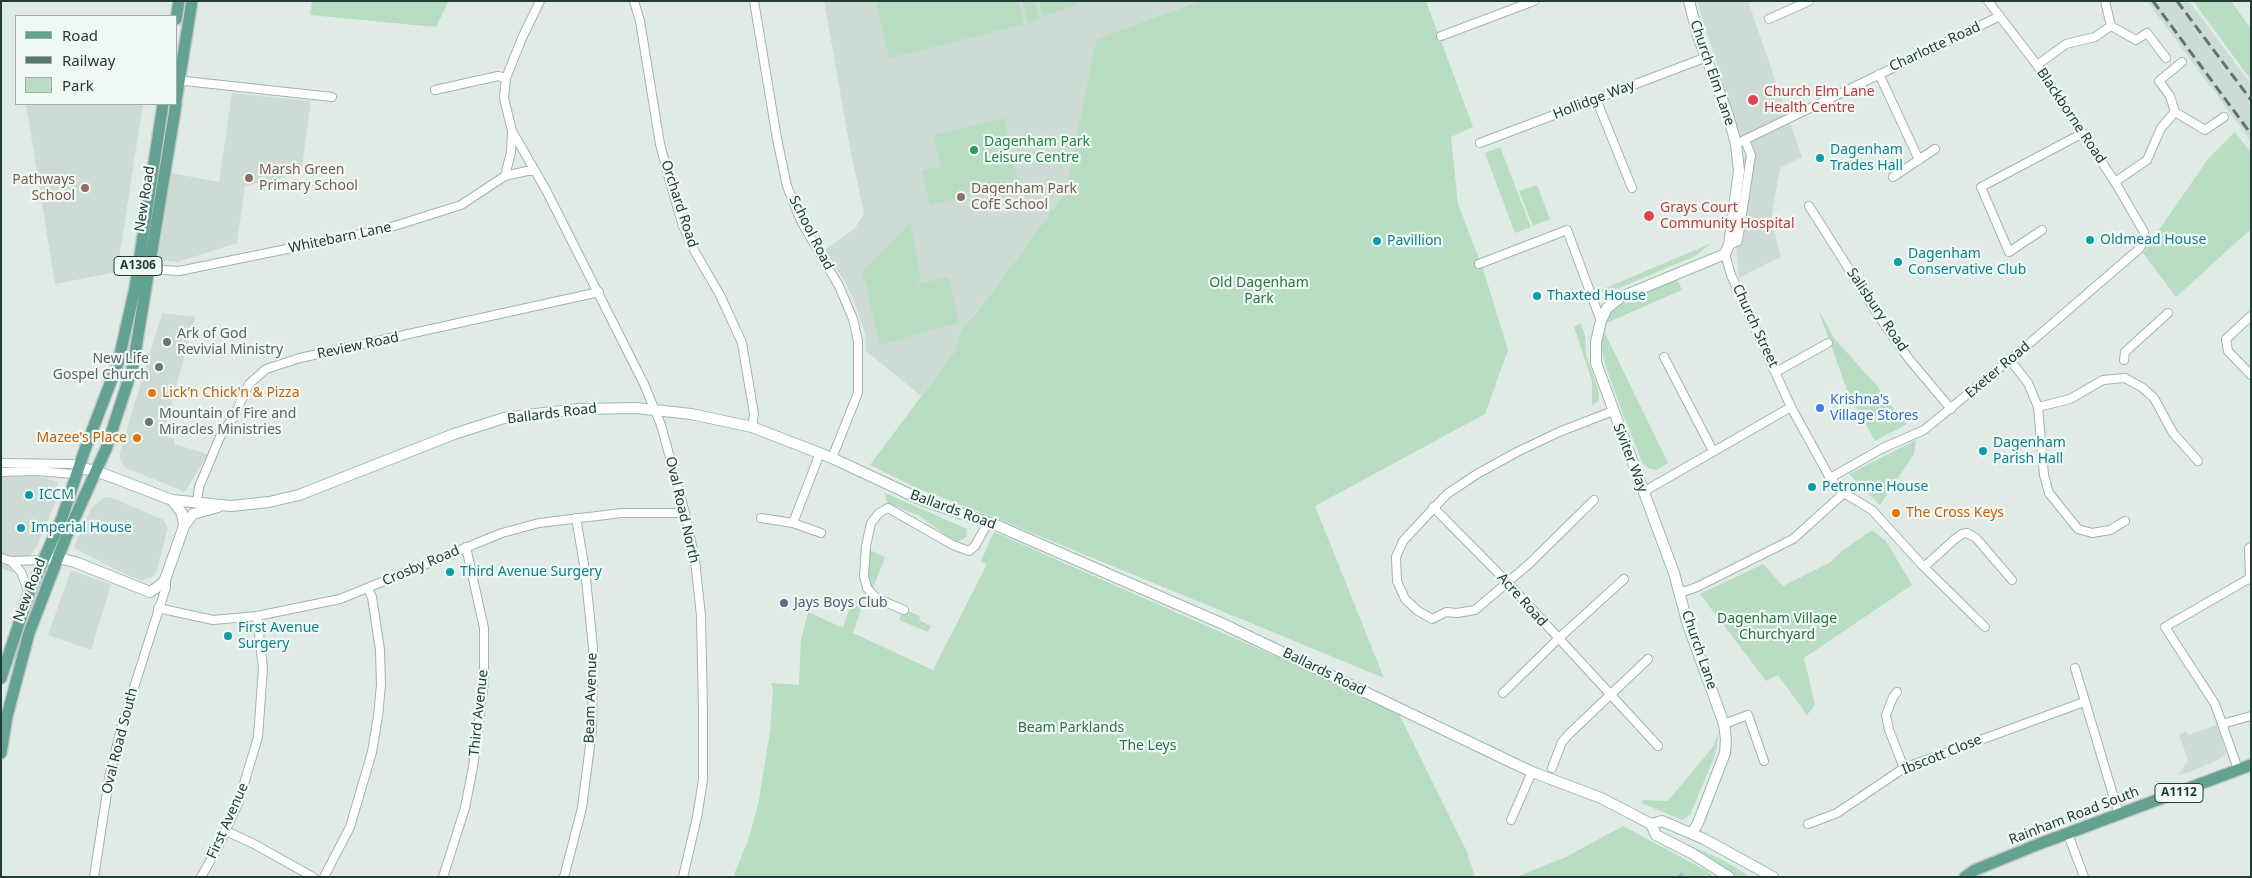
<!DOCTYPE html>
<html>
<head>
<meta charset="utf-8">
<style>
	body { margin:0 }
	#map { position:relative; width:2252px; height:878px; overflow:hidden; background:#e0ebe6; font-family:"Noto Sans",sans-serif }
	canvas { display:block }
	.frame { position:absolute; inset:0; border:2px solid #203c35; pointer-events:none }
	.legend { position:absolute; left:15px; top:15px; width:162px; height:90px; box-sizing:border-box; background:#f0f8f4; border:1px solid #9dada8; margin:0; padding:6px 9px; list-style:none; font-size:15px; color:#203c35 }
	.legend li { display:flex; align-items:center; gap:10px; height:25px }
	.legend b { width:25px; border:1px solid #9dada8 }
</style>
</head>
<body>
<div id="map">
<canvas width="2252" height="878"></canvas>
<div class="frame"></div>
<ul class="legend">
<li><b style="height:6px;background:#63a293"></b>Road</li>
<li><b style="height:6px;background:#5a7870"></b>Railway</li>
<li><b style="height:14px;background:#b8ddc3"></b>Park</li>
</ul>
</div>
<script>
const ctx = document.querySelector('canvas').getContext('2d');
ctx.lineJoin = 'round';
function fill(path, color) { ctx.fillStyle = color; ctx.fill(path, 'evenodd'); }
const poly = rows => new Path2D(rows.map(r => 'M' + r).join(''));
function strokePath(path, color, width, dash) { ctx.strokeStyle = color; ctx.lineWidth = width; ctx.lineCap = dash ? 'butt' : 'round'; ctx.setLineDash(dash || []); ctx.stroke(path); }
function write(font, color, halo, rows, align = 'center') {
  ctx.font = font + ' "Noto Sans",sans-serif'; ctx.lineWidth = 4.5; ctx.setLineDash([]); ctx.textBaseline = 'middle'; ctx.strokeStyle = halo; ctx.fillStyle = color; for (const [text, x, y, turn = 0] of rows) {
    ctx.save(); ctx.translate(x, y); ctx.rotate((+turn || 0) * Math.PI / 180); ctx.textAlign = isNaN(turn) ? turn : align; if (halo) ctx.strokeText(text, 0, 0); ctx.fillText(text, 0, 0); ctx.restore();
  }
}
fill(poly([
	[824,1,1198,1,1096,39,1065,193,980,308,962,327,955,351,921,396,866,351,865,333,855,304,846,284,825,250,855,228,864,214,850,148],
	[1697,1,1748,1,1802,157,1780,168,1771,220,1781,257,1739,278,1736,247,1745,153],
	[2147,1,2189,1,2251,84,2251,141],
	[232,93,311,101,301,173,245,186,237,243,178,262,158,260,171,173,219,182],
	[26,104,143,104,117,272,55,284],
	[162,313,195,317,163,435,175,439,174,444,208,454,185,492,124,467,120,459,120,452],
	[38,476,57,482,58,496,37,546,25,562,12,572,1,569,1,477],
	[105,497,110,497,164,520,168,528,156,573,152,577,142,580,131,577,75,549,75,545,92,507],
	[71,570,111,585,91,650,48,635],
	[2217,725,2226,753,2218,760,2190,772,2178,775,2188,760,2179,735,2186,731,2188,735]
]), '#cedbd5');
fill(poly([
	[312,1,449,1,436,27,310,15],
	[876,1,1019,1,1024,24,889,58],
	[1022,1,1035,1,1040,19,1028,23],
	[1039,1,1076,1,1077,5,1043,16],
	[1199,1,1426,1,1473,127,1451,137,1458,204,1483,269,1508,350,1485,414,1315,506,1384,678,996,518,921,490,870,465,955,351,962,327,978,311,1065,193,1096,39],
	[2193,1,2231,1,2251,29,2251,80],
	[1004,118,1019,184,930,205,922,170,941,166,933,135],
	[2235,132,2251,153,2251,229,2176,297,2143,253,2208,159],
	[1500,147,1531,227,1515,233,1485,153],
	[1537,185,1550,219,1533,226,1519,191],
	[910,223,921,278,917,284,949,277,959,322,880,345,868,295,869,289,865,280,860,275],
	[1712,243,1695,256,1612,291,1596,292],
	[1677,279,1682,290,1602,325,1615,306],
	[1818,309,1834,338,1878,387,1888,402,1907,424,1875,441,1847,390],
	[1581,323,1585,336,1586,355,1598,389,1599,400,1592,406,1592,381,1574,327],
	[1603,329,1668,463,1656,470,1648,468,1642,462,1617,398,1604,361,1601,342],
	[1916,440,1914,454,1880,505,1849,474],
	[885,493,967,529,966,537,957,542,946,538,944,534,920,516,887,503],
	[1872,530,1886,541,1912,585,1804,658,1815,705,1807,715,1778,675,1766,681,1700,594,1763,564,1783,586,1829,563,1842,551],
	[994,532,1397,710,1467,852,1475,877,733,877,749,838,759,800,770,731,773,689,771,683,799,685,801,640,808,612,843,628,853,597,862,607,853,633,933,670,987,564,981,561],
	[870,550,885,557,872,591,869,588,867,571],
	[903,609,920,616,919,620,931,626,928,632,899,620],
	[1718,734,1717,747,1713,760,1690,815,1682,820,1641,803,1643,800,1668,801,1713,747],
	[1623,826,1707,871,1714,877,1516,877,1566,857],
	[1691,846,1721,859,1751,877,1730,877,1698,855]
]), '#b8ddc3');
strokePath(poly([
	[1679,877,1682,874]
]), '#86c5d2', 3);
const street = poly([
	[634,1,640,21,660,144,670,182,683,226,695,252,720,295,742,343,754,414,752,427],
	[754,1,777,139,787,186,801,221,839,286,853,319,858,341,858,393,832,458],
	[2105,1,2111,26,2136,40,2147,33,2166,58],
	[1769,19,1809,1],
	[1441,36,1534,1],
	[2182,62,2159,81,2170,96,2175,112,2205,130,2224,117],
	[2037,65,2066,44,2095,37,2111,26],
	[1879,74,1919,160],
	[176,80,332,97],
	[435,90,498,76,506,78],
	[1596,99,1632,188],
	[512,131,546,190,644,384,661,425,685,513,695,560,701,616,703,709,703,780,697,817,683,877],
	[1480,143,1707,57],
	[1736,144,2000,16],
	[505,176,511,152,512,131,504,98,506,78,522,38,540,1],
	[1893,177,1935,149],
	[2115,182,2147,160,2161,128,2175,112],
	[1809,206,1880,318,1909,359,1951,409],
	[2042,230,2009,252,1981,187,2083,133],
	[1729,245,1738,241,1751,155,1745,140],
	[1725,254,1731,275,1791,407,1830,478,1844,493,1872,510,1924,567,1985,627],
	[1479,264,1567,230,1601,321],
	[164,270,179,271,385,229,461,205,505,176,527,171,535,171],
	[2251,316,2226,339,2228,351,2251,375],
	[1664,357,1713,451],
	[2010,360,2028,383,2038,407,2044,475,2049,493,2078,529,2092,533,2110,530,2125,521],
	[2124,360,2125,352,2168,313],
	[1776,372,1828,343],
	[2038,407,2070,399,2103,380,2125,378,2143,388,2154,398,2173,433,2198,461],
	[1,463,75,464,80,468,73,474,36,471,1,472],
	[1830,478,1883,448,1924,430,2031,342,2139,249,2143,242,2144,232,2115,182,2037,65,1988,1],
	[1643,492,1791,407],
	[1594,500,1529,564,1475,610,1457,613,1446,612,1432,619,1418,611,1405,599,1397,581,1396,557,1403,541,1447,494,1477,474,1517,452,1559,432,1613,411],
	[197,502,199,487,220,437,234,416,249,384,266,369,300,358,599,292],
	[1433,507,1507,582,1658,746],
	[761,518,793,523,821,533],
	[793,523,820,453],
	[1,558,11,561,43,560],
	[11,561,21,572,29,593],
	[1924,567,1955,539,1962,534,1967,533,1976,538,2012,580],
	[2250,578,2249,548,2251,547],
	[1680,593,1697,587,1793,539,1844,493],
	[158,608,213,620,257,616,340,599,502,533,539,523,622,513,685,513],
	[904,610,876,598,867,588,864,576,866,546,871,523,879,513,888,508,953,545,969,551,975,546,988,522],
	[2075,668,2119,815],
	[1897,692,1893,697,1886,715,1889,730,1904,768],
	[1503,693,1558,639,1624,579],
	[1724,724,1748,715,1764,761],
	[2222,724,2251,716],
	[1552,768,1562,742,1569,734,1648,659],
	[2238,769,2215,704,2165,627,2250,578,2251,580],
	[1511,820,1532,772],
	[1808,824,1837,813,1904,768,2084,702],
	[226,831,254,844,313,877],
	[2068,834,2084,877],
	[94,877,110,773,122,725,166,587,166,578],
	[201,877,217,849,238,804,258,737,263,668,257,616],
	[324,877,350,827,372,752,378,716,381,685,380,650,372,597,368,589],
	[443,877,465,808,473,767,484,682,484,628,466,547],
	[564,877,582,808,592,730,593,647,585,570,576,518]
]);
const secondary = poly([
	[1689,1,1698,36,1728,115,1736,144,1739,171,1729,245,1725,254,1621,297,1607,308,1601,321,1596,342,1596,363,1674,573,1688,625,1724,724,1726,739,1725,753,1698,823,1692,833],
	[80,468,96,471,172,500,231,506,269,502,299,495,454,434,504,418,519,416,578,409,636,408,691,414,752,427,832,458,924,501,996,525,1223,624,1532,772,1601,798,1651,824,1656,835,1693,854,1729,877],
	[184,526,193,514,218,507],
	[51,559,58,558,75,562,150,592,163,583,166,577,184,526,182,513,172,500],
	[1651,824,1662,821,1704,839,1773,877]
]);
const primary = poly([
	[176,19,179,1],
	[176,100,192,1],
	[1,678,29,593,62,518,84,452,118,363,135,288,163,104],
	[1,753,7,716,29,633,66,537,106,449,133,366,176,104],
	[1965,877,1975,870,2039,844,2251,765]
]);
strokePath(street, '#a3b3ad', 10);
strokePath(secondary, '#9eb7af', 12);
strokePath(primary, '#c1c8c6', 14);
strokePath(street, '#fff', 8);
strokePath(secondary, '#fff', 10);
strokePath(primary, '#63a293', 11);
strokePath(poly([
	[2153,1,2251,134],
	[2177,1,2251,100]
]), '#5a7870', 3, [10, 5]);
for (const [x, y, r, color] of [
	[1753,100,6,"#e0444e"],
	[974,150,5,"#2e9e5b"],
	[1820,158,5,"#0f9aa8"],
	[249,178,5,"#8d6e63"],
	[85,188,5,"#8d6e63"],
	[961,197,5,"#8d6e63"],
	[1649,216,6,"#e0444e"],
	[2090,240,5,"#0f9aa8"],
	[1377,241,5,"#0f9aa8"],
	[1898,262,5,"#0f9aa8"],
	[1537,296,5,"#0f9aa8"],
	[167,342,5,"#6b7280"],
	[159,367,5,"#6b7280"],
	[152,393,5,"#e8710a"],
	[1820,408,5,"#3f7fe0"],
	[149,422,5,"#6b7280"],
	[137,438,5,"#e8710a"],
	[1983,451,5,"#0f9aa8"],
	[1812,487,5,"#0f9aa8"],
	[29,495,5,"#0f9aa8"],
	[1896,513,5,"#e8710a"],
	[21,528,5,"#0f9aa8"],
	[450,572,5,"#0f9aa8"],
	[784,603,5,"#5c6f8a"],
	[228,636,5,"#0f9aa8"]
]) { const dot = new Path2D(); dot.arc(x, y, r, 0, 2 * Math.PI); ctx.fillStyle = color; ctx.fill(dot); strokePath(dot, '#f0f8f4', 2); }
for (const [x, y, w] of [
	[138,266,48],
	[2179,793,48]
]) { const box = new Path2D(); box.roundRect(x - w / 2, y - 9.5, w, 19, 4); ctx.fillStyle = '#f0f8f4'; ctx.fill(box); strokePath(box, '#203c35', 1); }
write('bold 12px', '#203c35', null, [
	["A1306",138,266],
	["A1112",2179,793]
]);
write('14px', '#203c35', '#f0f8f4', [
	["Charlotte Road",1935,47,-25],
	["Church Elm Lane",1712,73,71],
	["Hollidge Way",1594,100,-21],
	["Blackborne Road",2071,116,56],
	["New Road",145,199,-81],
	["Orchard Road",679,204,72],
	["School Road",811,233,63],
	["Whitebarn Lane",340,238,-12],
	["Salisbury Road",1877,310,56],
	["Church Street",1755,326,65],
	["Review Road",358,346,-12],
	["Exeter Road",1998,370,-40],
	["Ballards Road",552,414,-7],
	["Siviter Way",1630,458,69],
	["Oval Road North",682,510,77],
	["Ballards Road",953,510,20],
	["Crosby Road",421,566,-23],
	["New Road",30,590,-69],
	["Acre Road",1522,600,48],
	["Church Lane",1699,650,71],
	["Ballards Road",1324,672,26],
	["Beam Avenue",591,698,-88],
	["Third Avenue",479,713,-84],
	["Oval Road South",120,741,-76],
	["Ibscott Close",1942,755,-22],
	["Rainham Road South",2074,816,-21],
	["First Avenue",228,821,-66]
]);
write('14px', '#be3a42', '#f0f8f4', [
	["Church Elm Lane",1764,92],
	["Health Centre",1764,108],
	["Grays Court",1660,208],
	["Community Hospital",1660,224]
], 'left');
write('14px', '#27864d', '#f0f8f4', [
	["Dagenham Park",984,142],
	["Leisure Centre",984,158]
], 'left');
write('14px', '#0d838f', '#f0f8f4', [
	["Dagenham",1830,150],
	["Trades Hall",1830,166],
	["Oldmead House",2100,240],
	["Pavillion",1387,241],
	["Dagenham",1908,254],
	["Conservative Club",1908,270],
	["Thaxted House",1547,296],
	["Dagenham",1993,443],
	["Parish Hall",1993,459],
	["Petronne House",1822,487],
	["ICCM",39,495],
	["Imperial House",31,528],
	["Third Avenue Surgery",460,572],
	["First Avenue",238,628],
	["Surgery",238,644]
], 'left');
write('14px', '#785e54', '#f0f8f4', [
	["Marsh Green",259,170],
	["Primary School",259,186],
	["Pathways",75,180,"right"],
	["School",75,196,"right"],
	["Dagenham Park",971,189],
	["CofE School",971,205]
], 'left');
write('14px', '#297348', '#f0f8f4', [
	["Old Dagenham",1259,283],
	["Park",1259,299],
	["Dagenham Village",1777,619],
	["Churchyard",1777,635],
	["Beam Parklands",1071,728],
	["The Leys",1148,746]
]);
write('14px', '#5b616d', '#f0f8f4', [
	["Ark of God",177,334],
	["Revivial Ministry",177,350],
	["New Life",149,359,"right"],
	["Gospel Church",149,375,"right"],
	["Mountain of Fire and",159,414],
	["Miracles Ministries",159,430]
], 'left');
write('14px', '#c56008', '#f0f8f4', [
	["Lick'n Chick'n & Pizza",162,393],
	["Mazee's Place",127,438,"right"],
	["The Cross Keys",1906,513]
], 'left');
write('14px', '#366cbe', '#f0f8f4', [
	["Krishna's",1830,400],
	["Village Stores",1830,416]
], 'left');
write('14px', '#4e5e75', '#f0f8f4', [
	["Jays Boys Club",794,603]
], 'left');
</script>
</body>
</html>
